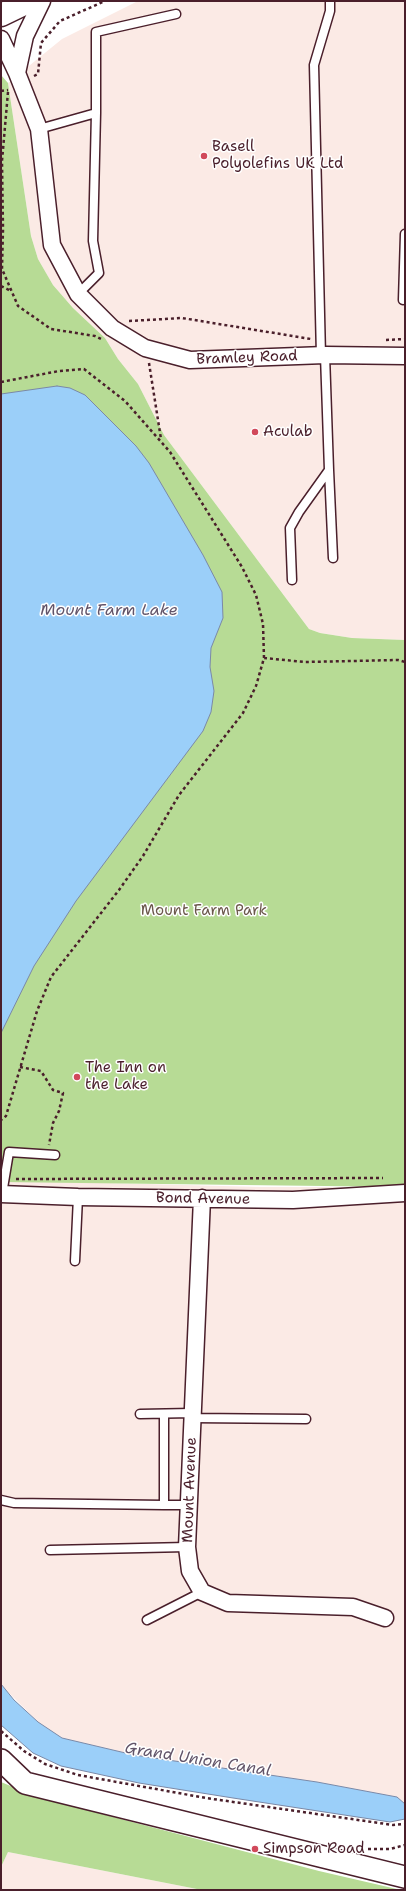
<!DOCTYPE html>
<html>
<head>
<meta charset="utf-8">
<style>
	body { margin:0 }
	#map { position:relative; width:406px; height:1891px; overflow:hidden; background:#fff; font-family:"Shantell Sans",sans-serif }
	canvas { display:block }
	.frame { position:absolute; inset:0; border:2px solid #4a1f2b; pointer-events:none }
</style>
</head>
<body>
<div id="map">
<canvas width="406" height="1891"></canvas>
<div class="frame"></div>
</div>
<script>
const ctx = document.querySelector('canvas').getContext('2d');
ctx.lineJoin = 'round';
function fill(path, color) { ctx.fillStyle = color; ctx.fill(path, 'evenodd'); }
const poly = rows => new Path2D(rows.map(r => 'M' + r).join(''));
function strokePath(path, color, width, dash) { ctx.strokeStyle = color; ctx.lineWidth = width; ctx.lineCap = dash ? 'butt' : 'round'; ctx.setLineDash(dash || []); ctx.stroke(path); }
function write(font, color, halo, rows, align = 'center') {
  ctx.font = font + ' "Shantell Sans",sans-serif'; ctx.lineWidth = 3; ctx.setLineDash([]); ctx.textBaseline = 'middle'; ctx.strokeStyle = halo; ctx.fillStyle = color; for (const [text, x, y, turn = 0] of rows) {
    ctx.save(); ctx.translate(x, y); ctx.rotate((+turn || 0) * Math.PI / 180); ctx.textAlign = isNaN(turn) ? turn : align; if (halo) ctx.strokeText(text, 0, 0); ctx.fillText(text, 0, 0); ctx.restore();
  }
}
fill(poly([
	[138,1,405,1,405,640,352,638,320,633,309,629,164,435,138,384,118,359,105,338,73,308,53,285,38,259,31,236,8,83,62,39],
	[31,1181,261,1187,405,1187,405,1804,397,1797,317,1782,134,1755,62,1738,38,1722,1,1685,1,1182],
	[8,1852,202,1890,1,1890,1,1867]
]), '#fbeae5');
fill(poly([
	[1,75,8,83,31,236,38,259,53,285,73,308,105,338,118,359,138,384,164,435,309,629,320,633,352,638,405,640,405,1187,1,1182],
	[1,1782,37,1797,319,1871,401,1890,202,1890,8,1852,1,1867]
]), '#b7db95');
const water = poly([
	[57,386,70,388,85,395,136,446,149,463,203,555,222,592,223,618,211,648,210,667,214,691,211,712,203,731,76,901,34,966,1,1033,1,394,57,386],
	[1,1684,14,1700,38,1722,62,1738,134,1755,317,1782,397,1797,405,1804,405,1819,390,1822,233,1798,139,1783,61,1766,33,1753,1,1725,1,1684]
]);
fill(water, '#9bcff9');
strokePath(water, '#7b89a7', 1);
const service = poly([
	[39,129,96,113,96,32,176,14],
	[78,294,99,273,93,241,96,113],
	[403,300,405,234],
	[321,356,314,65,330,11,330,1],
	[329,470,333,558],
	[292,580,290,528,299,512,329,470,325,355],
	[2,1194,9,1152,55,1155],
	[75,1261,78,1197],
	[140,1414,192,1413],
	[192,1418,306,1419],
	[1,1500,14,1503,164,1505,164,1414],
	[164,1505,190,1505],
	[50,1550,187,1547],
	[147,1620,202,1592]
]);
const minor = poly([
	[1,39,17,73,39,129,52,245,78,294,112,328,145,348,190,360,325,355,405,356],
	[17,73,25,36,42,1],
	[1,1194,78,1197,293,1200,405,1193],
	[202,1198,187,1547,190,1571,202,1592,228,1603,353,1607,385,1618]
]);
const tertiary = poly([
	[1,1760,25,1783,405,1877]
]);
const secondary = poly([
	[1,15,30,1]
]);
strokePath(service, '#4a1f2b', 11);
strokePath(minor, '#4a1f2b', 19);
strokePath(tertiary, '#4a1f2b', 24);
strokePath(secondary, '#4a1f2b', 25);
strokePath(poly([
	[34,76,38,74,41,43,60,21,105,1],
	[1,91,8,90],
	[8,92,2,161,3,229,2,269,18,306,51,329,95,336,101,339],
	[1,286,11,291],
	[129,321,182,318,311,339],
	[386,340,405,339],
	[149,363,161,439],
	[1,382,59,371,84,369,125,401,170,452,242,567,256,595,263,624,264,658,256,686,243,713,179,795,143,856,119,890,51,977,37,1011,6,1116,1,1120],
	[264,658,305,662,398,660,405,662],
	[20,1067,41,1071,53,1090,63,1093,59,1111,53,1123,49,1145],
	[16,1179,383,1178],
	[1,1731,24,1751,45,1764,78,1775,206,1798,393,1825,405,1824],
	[368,1849,390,1849,405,1845]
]), '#4a1f2b', 2.5, [3, 3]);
strokePath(service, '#fff', 8);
strokePath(minor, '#fff', 16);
strokePath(tertiary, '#fff', 21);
strokePath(secondary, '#fff', 22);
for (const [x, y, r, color] of [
	[204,156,4,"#d1495b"],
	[255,432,4,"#d1495b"],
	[77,1077,4,"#d1495b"],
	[255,1849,4,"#d1495b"]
]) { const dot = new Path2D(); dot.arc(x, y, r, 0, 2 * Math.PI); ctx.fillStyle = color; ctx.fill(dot); strokePath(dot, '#fff', 1.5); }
write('15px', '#4a1f2b', '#fff', [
	["Basell",212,147],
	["Polyolefins UK Ltd",212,164],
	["Aculab",263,432],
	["The Inn on",85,1068],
	["the Lake",85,1085],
	["Simpson Road",263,1849]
], 'left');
write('15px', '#4a1f2b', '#fff', [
	["Bramley Road",247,358,-2],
	["Bond Avenue",203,1199,1],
	["Mount Avenue",190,1490,-88]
]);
write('15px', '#6b574b', '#fff', [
	["Mount Farm Park",204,911]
]);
write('italic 16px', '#625469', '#fff', [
	["Mount Farm Lake",109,611],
	["Grand Union Canal",198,1760,9]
]);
</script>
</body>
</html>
